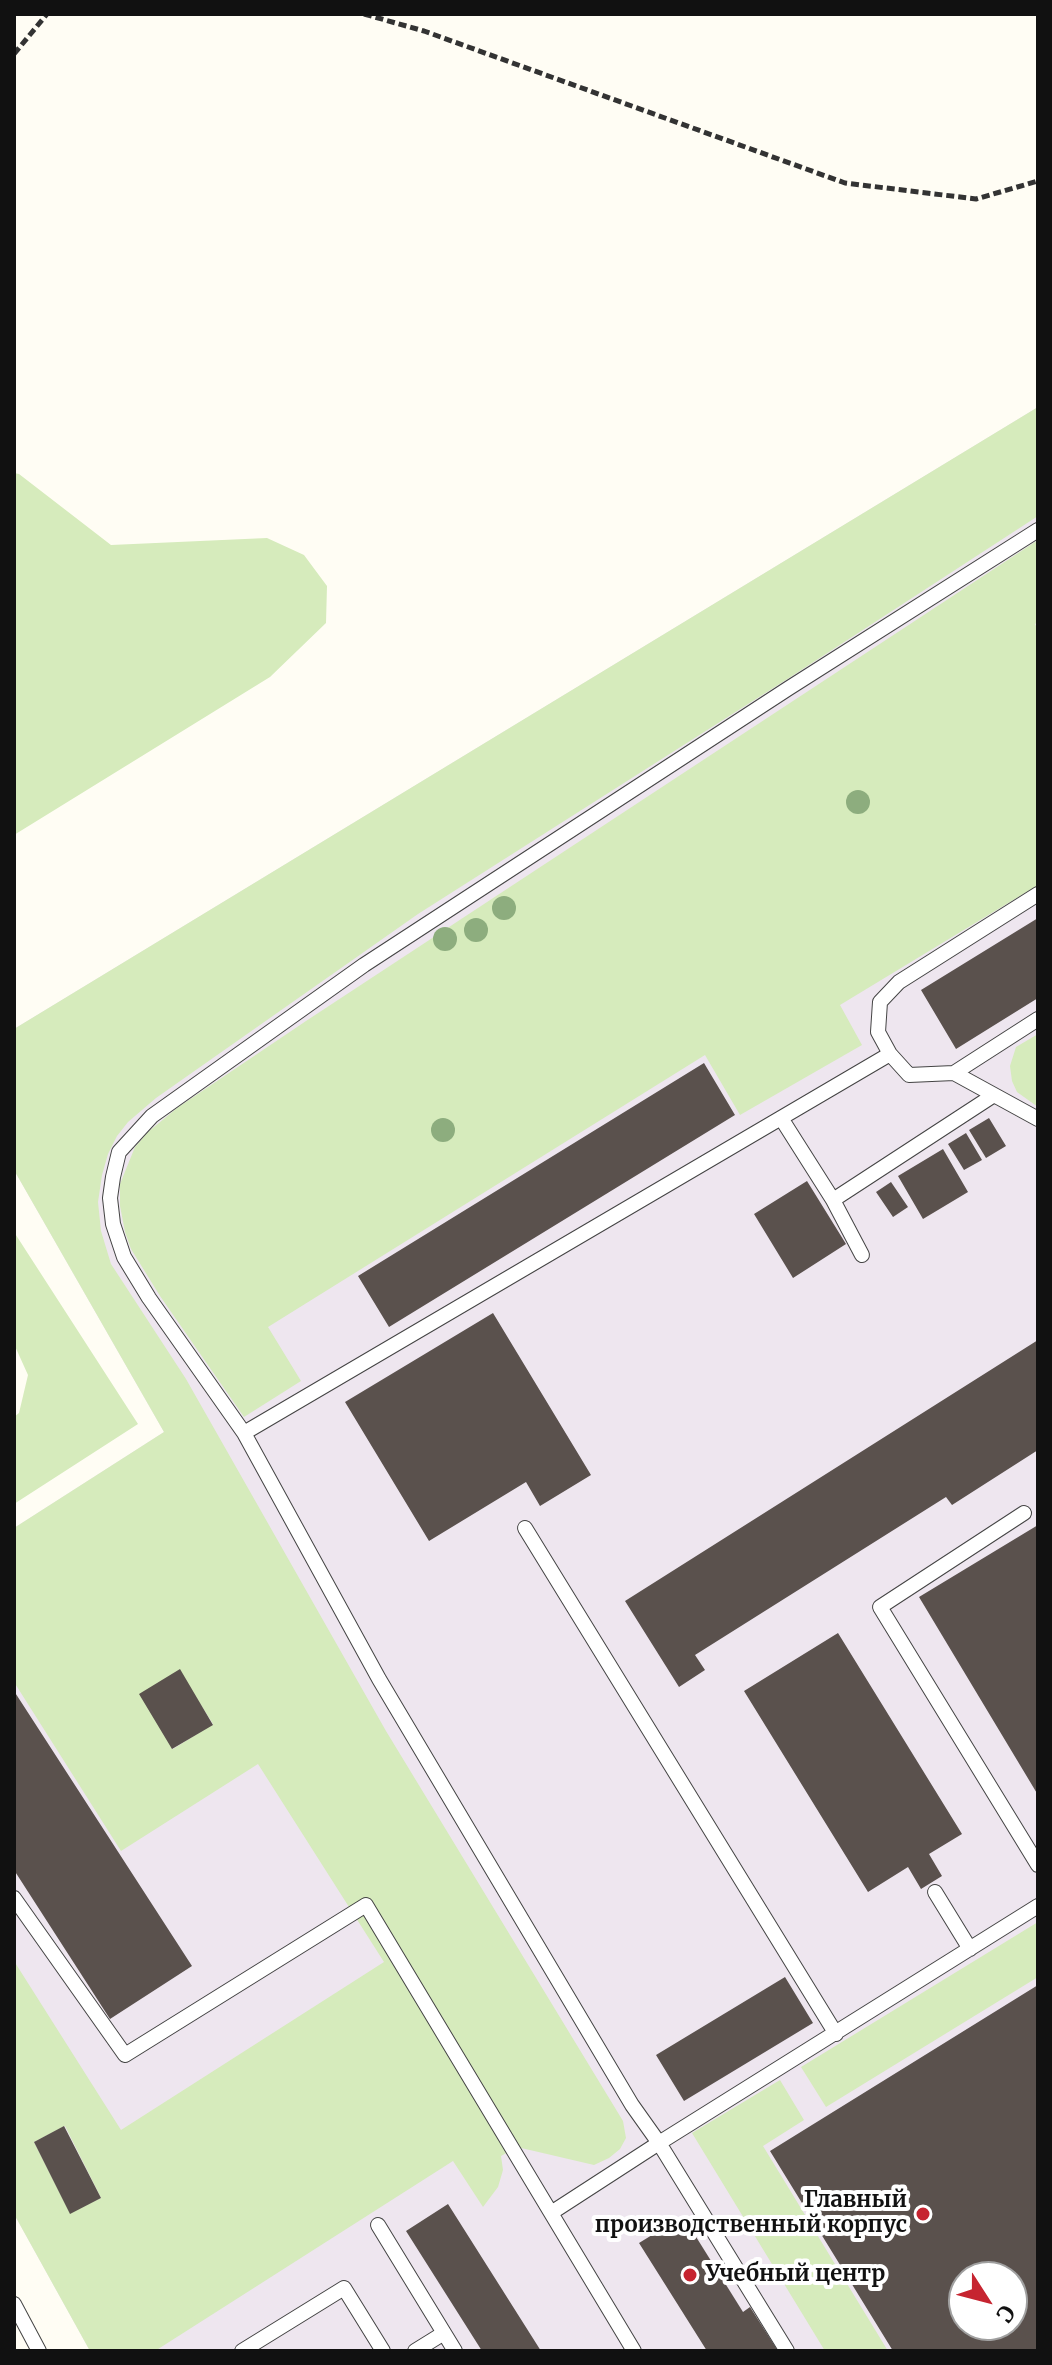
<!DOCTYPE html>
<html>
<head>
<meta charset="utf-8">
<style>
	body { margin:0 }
	#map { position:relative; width:1052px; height:2365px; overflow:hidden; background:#fffdf4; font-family:Merriweather,serif }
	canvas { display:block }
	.frame { position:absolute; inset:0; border:16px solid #111; pointer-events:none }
	.north { position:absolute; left:948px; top:2261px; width:80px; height:80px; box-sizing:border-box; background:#fff; border:2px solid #a0a0a0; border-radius:50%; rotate:126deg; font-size:22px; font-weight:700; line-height:32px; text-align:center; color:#111 }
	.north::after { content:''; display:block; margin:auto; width:28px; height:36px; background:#c62430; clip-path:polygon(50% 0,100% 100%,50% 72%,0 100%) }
</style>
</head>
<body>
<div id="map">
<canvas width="1052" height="2365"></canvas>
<div class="frame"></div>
<div class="north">С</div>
</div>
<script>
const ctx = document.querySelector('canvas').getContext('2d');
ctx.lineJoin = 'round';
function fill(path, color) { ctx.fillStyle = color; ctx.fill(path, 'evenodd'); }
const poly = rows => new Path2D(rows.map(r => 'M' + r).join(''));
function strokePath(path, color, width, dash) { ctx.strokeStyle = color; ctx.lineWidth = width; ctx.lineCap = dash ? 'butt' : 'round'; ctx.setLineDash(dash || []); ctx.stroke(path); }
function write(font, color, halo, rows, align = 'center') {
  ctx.font = font + ' Merriweather,serif'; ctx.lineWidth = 8; ctx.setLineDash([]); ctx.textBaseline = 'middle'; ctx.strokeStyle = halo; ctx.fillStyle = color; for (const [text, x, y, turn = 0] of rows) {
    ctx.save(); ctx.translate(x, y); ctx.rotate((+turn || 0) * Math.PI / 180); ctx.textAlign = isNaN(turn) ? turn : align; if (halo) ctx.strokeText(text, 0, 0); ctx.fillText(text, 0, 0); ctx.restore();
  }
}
fill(poly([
	[1038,407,1038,2351,90,2351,14,2214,14,1528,164,1432,14,1170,14,1029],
	[964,2277,1012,2277,1012,2325,964,2325]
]), '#eee6ef');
fill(poly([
	[1038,407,1038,516,789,678,418,914,156,1098,128,1122,117,1136,108,1154,102,1175,98,1202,101,1231,111,1264,186,1379,386,1731,623,2121,626,2138,620,2149,609,2158,594,2165,517,2147,501,2156,503,2170,498,2187,483,2207,453,2161,155,2351,90,2351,14,2214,14,1961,121,2130,384,1962,258,1764,121,1851,14,1682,14,1528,164,1432,14,1170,14,1029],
	[179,1670,213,1724,173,1749,172,1749],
	[65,2126,101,2198,70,2213,34,2142],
	[14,473,19,474,111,545,267,538,304,555,327,586,326,623,270,677,14,835],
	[1038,540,1038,622,1035,624,1038,630,1038,885,840,1005,862,1045,740,1115,705,1055,268,1327,301,1381,244,1417,160,1296,131,1249,125,1232,120,1206,120,1184,135,1147,148,1132,177,1108,306,1021],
	[1038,1034,1038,1107,1017,1092,1012,1081,1010,1066,1016,1047],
	[14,1232,138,1424,14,1504,14,1417,19,1413,28,1375,14,1344],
	[1038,1922,1038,1977,826,2107,801,2067],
	[780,2080,804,2120,763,2146,888,2351,825,2351,692,2133]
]), '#d6ebbc');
fill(poly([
	[1038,918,1038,998,956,1049,921,990],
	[704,1063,735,1115,389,1327,358,1276],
	[989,1118,1006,1146,986,1158,969,1130],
	[966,1133,982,1160,964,1170,948,1144],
	[943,1149,968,1192,923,1219,898,1176],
	[807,1181,846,1244,793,1278,754,1214],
	[891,1182,908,1207,893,1217,876,1192],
	[493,1313,591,1475,540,1506,526,1482,429,1541,345,1402],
	[1038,1340,1038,1450,952,1505,946,1497,695,1655,705,1670,679,1687,625,1601],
	[1038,1525,1038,1795,919,1597],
	[838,1633,962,1834,929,1854,942,1876,921,1889,908,1867,868,1892,744,1691],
	[180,1669,213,1725,172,1749,139,1694],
	[14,1691,192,1966,110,2019,14,1870],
	[785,1977,813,2023,684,2101,656,2055],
	[1038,1985,1038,2351,893,2351,770,2151],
	[964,2277,1012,2277,1012,2325,964,2325],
	[64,2126,101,2198,70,2214,34,2142],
	[448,2204,541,2351,482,2351,406,2231],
	[683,2216,743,2312,750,2307,778,2351,707,2351,639,2243]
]), '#5a514d');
const lane = poly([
	[1038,894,899,982,880,1002,878,1032,890,1054,909,1075,954,1073,1038,1019],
	[954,1073,1038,1119],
	[781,1118,833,1200,862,1255],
	[833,1200,994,1095],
	[244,1433,890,1054],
	[1024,1513,880,1607,1038,1865],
	[525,1528,836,2034],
	[935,1892,970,1949],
	[14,1898,125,2055,366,1905,551,2213],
	[378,2225,455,2351],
	[14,2304,39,2351],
	[242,2351,344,2288,383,2351],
	[415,2351,444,2333],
	[634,2351,551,2213,659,2143,632,2105,379,1679,244,1433,149,1298,124,1257,113,1224,110,1198,113,1177,119,1152,152,1116,364,965,789,688,1038,530],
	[787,2351,659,2143,1038,1906]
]);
strokePath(lane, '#444', 16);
strokePath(poly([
	[364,14,424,31,845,183,976,199,1038,181],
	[14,54,47,14]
]), '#333', 5, [8, 4]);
strokePath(lane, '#fff', 14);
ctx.fillStyle = '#8dad7e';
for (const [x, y] of [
	[858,802],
	[504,908],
	[476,930],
	[445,939],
	[443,1130]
]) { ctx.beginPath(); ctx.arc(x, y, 12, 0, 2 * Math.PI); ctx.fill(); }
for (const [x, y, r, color] of [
	[923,2214,8,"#c62430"],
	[690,2275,8,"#c62430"]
]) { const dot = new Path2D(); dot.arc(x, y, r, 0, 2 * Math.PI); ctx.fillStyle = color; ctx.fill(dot); strokePath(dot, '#fff', 3); }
write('bold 22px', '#111', '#fff', [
	["Главный",907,2201],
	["производственный корпус",907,2226],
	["Учебный центр",706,2275,"left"]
], 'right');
</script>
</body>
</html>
